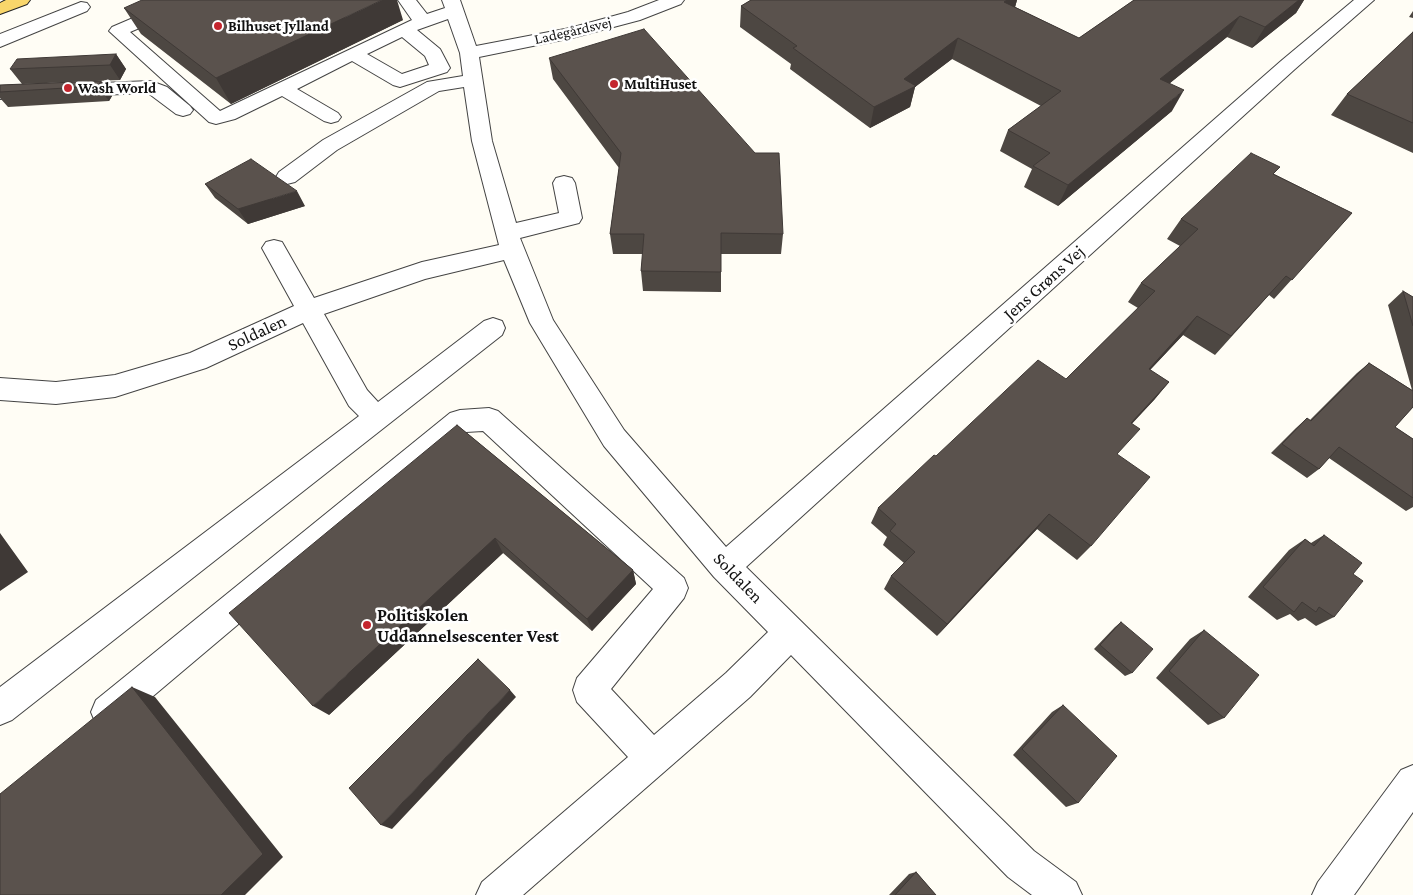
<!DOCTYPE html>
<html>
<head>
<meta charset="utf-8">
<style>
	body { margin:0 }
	canvas { display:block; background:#fffdf5 }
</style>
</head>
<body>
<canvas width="1413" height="895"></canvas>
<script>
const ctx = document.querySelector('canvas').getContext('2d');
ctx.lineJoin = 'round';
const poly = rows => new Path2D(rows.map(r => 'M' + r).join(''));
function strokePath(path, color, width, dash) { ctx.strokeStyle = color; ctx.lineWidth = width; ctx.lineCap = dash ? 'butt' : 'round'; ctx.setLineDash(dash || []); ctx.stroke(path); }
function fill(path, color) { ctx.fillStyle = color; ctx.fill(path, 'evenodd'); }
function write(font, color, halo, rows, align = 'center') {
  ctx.font = font + ' "Crimson Pro",serif'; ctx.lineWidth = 5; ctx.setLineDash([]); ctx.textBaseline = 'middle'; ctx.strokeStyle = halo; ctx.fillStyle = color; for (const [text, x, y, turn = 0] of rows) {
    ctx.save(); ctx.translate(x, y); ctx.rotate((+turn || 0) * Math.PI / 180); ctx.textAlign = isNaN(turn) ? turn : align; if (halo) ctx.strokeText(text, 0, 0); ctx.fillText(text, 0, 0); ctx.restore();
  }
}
const minor = poly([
	[175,0,199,0,196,4,130,32,220,111,412,20,398,0,416,0,427,14,445,8,442,0,460,0,476,46,570,28,628,12,659,0,684,0,681,4,640,20,572,38,479,57,492,141,516,223,559,213,553,183,556,178,564,176,572,178,575,183,582,218,579,223,520,238,553,320,624,430,726,547,1281,61,1354,0,1374,0,1295,69,746,567,1034,851,1076,882,1082,895,1032,895,1008,877,791,655,750,697,523,895,476,895,482,882,628,757,577,702,573,690,577,678,653,589,483,431,466,432,120,724,108,729,96,724,91,712,96,700,450,413,460,410,489,408,498,411,684,578,688,588,684,598,611,689,654,735,726,673,768,632,714,577,604,446,530,323,504,260,425,279,324,314,367,390,378,402,484,321,493,318,502,321,505,328,502,335,12,720,0,725,0,687,359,416,349,406,303,323,206,368,115,397,56,404,0,400,0,378,56,382,115,375,190,353,294,306,262,248,266,242,274,240,282,242,314,298,422,262,499,245,472,141,464,87,439,91,337,150,295,182,287,184,279,182,276,177,279,172,323,140,427,82,463,76,460,53,448,19,417,30,440,49,450,68,447,72,400,87,393,85,352,61,297,89,338,113,341,117,338,121,331,123,324,121,282,96,235,119,216,124,209,122,109,31,112,27,175,0],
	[402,37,425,56,429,65,402,74,367,54,402,37],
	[81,2,87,3,90,7,87,11,0,47,0,34,81,2],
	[151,81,167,87,190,106,193,110,190,114,183,116,176,114,148,93,0,99,0,87,151,81],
	[1413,765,1413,812,1354,895,1312,895,1318,882,1401,770,1413,765]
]);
const major = poly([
	[6,0,30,0,27,4,0,14,0,3,6,0]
]);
strokePath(minor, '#444', 2);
strokePath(major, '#222', 2);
fill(minor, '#fff');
fill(major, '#f9d66b');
fill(poly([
	[751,0,1017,0,1015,7,1079,38,1134,0,1304,0,1296,13,1252,48,1227,37,1170,83,1172,111,1058,206,1024,187,1032,169,1000,151,1008,130,1041,106,952,59,915,87,910,107,870,128,790,69,791,64,740,27,741,6],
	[124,8,403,20,231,104,141,34],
	[1413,11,1413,18,1409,17],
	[1413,32,1413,153,1331,115,1347,94],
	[116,54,126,69,120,80,22,84,10,69],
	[549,58,783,234,781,254,721,254,721,292,643,291,641,271,643,254,613,254,610,234,619,168,553,79],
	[101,81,112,96,109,101,8,107,0,98,0,85],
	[1274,174,1352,213,1274,299,1269,295,1215,355,1183,335,1150,370,1169,382,1154,400,1132,423,1117,454,1091,546,1077,560,1037,529,937,636,884,589,891,576,904,563,883,545,887,537,871,523,878,508,936,456,1066,379,1138,308,1128,302,1141,283,1180,246,1167,239,1181,219],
	[205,184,305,206,248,224,215,198],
	[1403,291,1413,297,1413,407,1395,427,1413,439,1413,507,1406,511,1329,458,1319,469,1307,478,1271,453,1296,428,1307,418,1310,420,1357,373,1369,363,1412,390,1388,305],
	[457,425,633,570,636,584,592,631,503,553,329,715],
	[1324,535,1353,574,1334,617,1316,626,1305,618,1298,621,1290,614,1277,620,1248,597,1289,550,1305,539,1311,543],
	[1121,622,1132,673,1125,676,1094,649,1115,627],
	[1204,630,1224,718,1208,725,1156,678,1190,639],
	[1063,705,1078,803,1066,807,1013,755,1052,712],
	[916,872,936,895,889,895,909,874]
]), '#4d4742');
fill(poly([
	[382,0,397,0,403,20,231,104,216,78],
	[1007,0,1017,0,1014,11,1004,2],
	[1299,0,1304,0,1296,13,1252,48,1265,27],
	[1240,16,1227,37,1149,100,1160,79],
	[958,38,952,59,915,87,910,107,870,128,874,107,904,79],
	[116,54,126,69,120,80,110,65],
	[101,81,112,96,109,101,98,86],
	[1184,90,1172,111,1058,206,1068,185],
	[297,191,305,206,248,224,238,209],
	[1197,316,1183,335,1134,387,1149,369],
	[1169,382,1154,400,1117,440,1131,423],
	[1049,514,1037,529,937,636,947,624],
	[0,533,28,572,0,591],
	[495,538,503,553,329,715,313,706],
	[633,570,636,584,592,631,587,619],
	[132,687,155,697,283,857,245,895,221,895],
	[510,690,516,697,392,829,381,825]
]), '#3f3936');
const building = poly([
	[142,0,382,0,216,78,124,8,142,0],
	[751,0,1007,0,1004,2,1079,38,1134,0,1299,0,1265,27,1240,16,1160,79,1184,90,1068,185,1033,166,1050,153,1008,130,1061,91,958,38,904,79,916,86,874,107,793,48,797,46,741,6,751,0],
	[644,29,755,153,779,153,783,234,721,233,721,272,641,271,644,234,610,234,621,153,549,58,644,29],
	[1413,32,1413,123,1347,94,1413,32],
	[116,54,110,65,10,69,17,59,116,54],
	[101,81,98,86,0,92,0,85,101,81],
	[1251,153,1280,167,1273,174,1352,213,1292,280,1286,276,1231,336,1197,316,1149,369,1169,382,1131,423,1140,429,1117,454,1150,477,1091,546,1049,514,947,624,891,576,915,552,890,531,896,524,878,508,934,455,936,456,1038,360,1066,379,1155,291,1141,283,1198,229,1181,219,1251,153],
	[251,159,297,191,238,209,205,184,251,159],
	[1403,291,1413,297,1413,326,1403,291],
	[1369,363,1413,391,1413,407,1395,427,1413,439,1413,498,1339,447,1319,469,1282,444,1307,418,1311,421,1369,363],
	[457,425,633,570,587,619,495,538,313,706,229,613,457,425],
	[1324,535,1362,563,1353,574,1363,581,1334,617,1319,607,1316,612,1302,602,1294,612,1263,587,1305,539,1314,546,1324,535],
	[1121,622,1153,649,1132,673,1100,645,1121,622],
	[1204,630,1259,675,1224,718,1169,671,1204,630],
	[478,659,510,690,381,825,349,788,478,659],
	[132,687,263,854,221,895,0,895,0,794,132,687],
	[1063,705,1117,756,1078,803,1022,749,1063,705],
	[916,872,936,895,895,895,916,872]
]);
fill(building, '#5a524d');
strokePath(building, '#3f3936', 1);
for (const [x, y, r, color] of [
	[218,26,5,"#c4262e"],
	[614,84,5,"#c4262e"],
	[68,88,5,"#c4262e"],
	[367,625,5,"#c4262e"]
]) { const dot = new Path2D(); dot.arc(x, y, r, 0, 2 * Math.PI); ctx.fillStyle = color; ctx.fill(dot); strokePath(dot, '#fff', 2); }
write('bold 15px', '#111', '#fff', [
	["Bilhuset Jylland",228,26],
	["MultiHuset",624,84],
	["Wash World",78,88]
], 'left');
write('15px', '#111', '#fff', [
	["Ladegårdsvej",573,31,-13]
]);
write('18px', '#111', '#fff', [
	["Jens Grøns Vej",1044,283,-42],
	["Soldalen",257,333,-25],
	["Soldalen",738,578,46]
]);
write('bold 18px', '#111', '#fff', [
	["Politiskolen",377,615],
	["Uddannelsescenter Vest",377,636]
], 'left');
</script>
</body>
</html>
